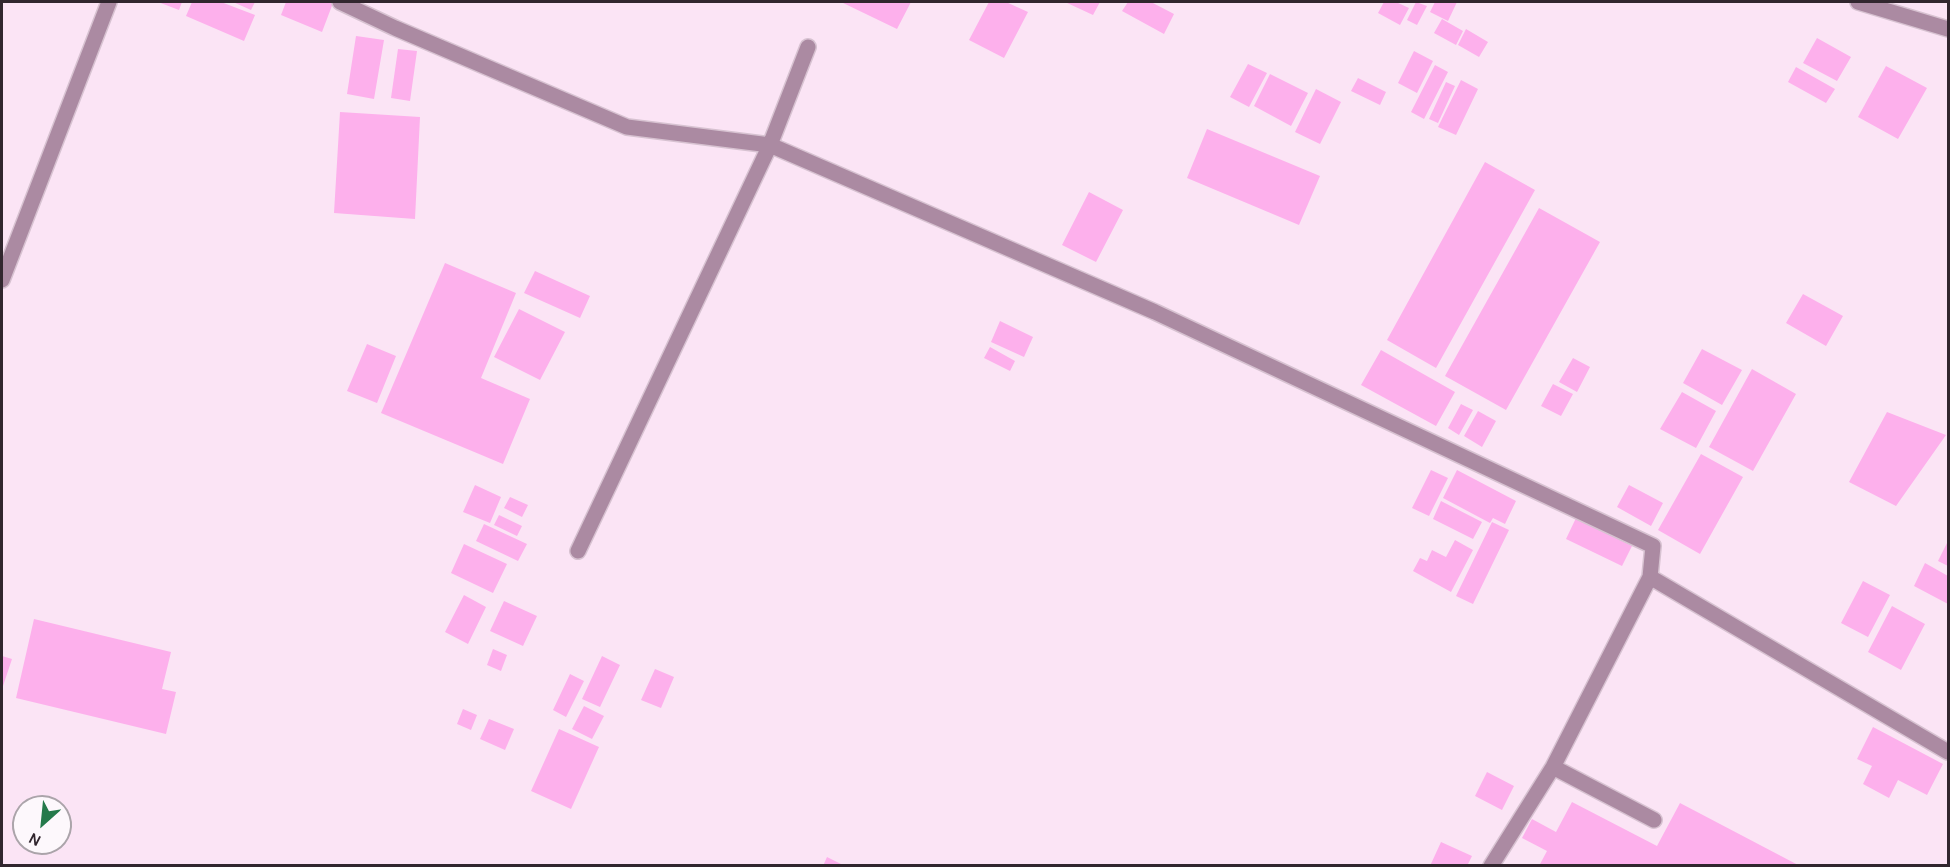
<!DOCTYPE html>
<html>
<head>
<meta charset="utf-8">
<style>
	body { margin:0 }
	#map { position:relative; width:1950px; height:867px; overflow:hidden; background:#fbe4f5; font-family:Karla,sans-serif }
	canvas { display:block }
	.frame { position:absolute; inset:0; border:3px solid #31262e; pointer-events:none }
	.north { position:absolute; left:12px; top:795px; width:60px; height:60px; box-sizing:border-box; background:#fdf8fc; border:2px solid #aba4aa; border-radius:50%; rotate:207deg; font-size:16px; font-weight:700; line-height:24px; text-align:center; color:#31262e }
	.north::after { content:''; display:block; margin:auto; width:21px; height:27px; background:#25794b; clip-path:polygon(50% 0,100% 100%,50% 72%,0 100%) }
</style>
</head>
<body>
<div id="map">
<canvas width="1950" height="867"></canvas>
<div class="frame"></div>
<div class="north">N</div>
</div>
<script>
const ctx = document.querySelector('canvas').getContext('2d');
ctx.lineJoin = 'round';
function fill(path, color) { ctx.fillStyle = color; ctx.fill(path, 'evenodd'); }
const poly = rows => new Path2D(rows.map(r => 'M' + r).join(''));
function strokePath(path, color, width, dash) { ctx.strokeStyle = color; ctx.lineWidth = width; ctx.lineCap = dash ? 'butt' : 'round'; ctx.setLineDash(dash || []); ctx.stroke(path); }
fill(poly([
	[158,2,182,2,179,10],
	[192,2,221,2,255,15,244,41,186,16],
	[233,2,255,2,251,10],
	[286,2,329,2,333,3,322,32,281,15],
	[841,2,911,2,897,29],
	[989,2,1006,2,1028,12,1004,58,969,40],
	[1065,2,1100,2,1093,15],
	[1128,2,1151,2,1174,14,1164,34,1122,11],
	[1384,2,1396,2,1409,8,1400,25,1378,13],
	[1416,2,1427,6,1417,25,1407,20],
	[1435,2,1457,2,1448,21,1430,12],
	[1442,19,1463,31,1456,45,1434,33],
	[1466,29,1488,42,1479,57,1458,45],
	[356,36,384,40,374,99,347,94],
	[1817,38,1851,57,1837,81,1803,63],
	[398,49,417,51,410,101,391,98],
	[1414,51,1433,61,1417,93,1398,83],
	[1248,64,1267,73,1249,107,1230,97],
	[1435,65,1448,72,1424,119,1411,112],
	[1886,66,1927,88,1898,139,1858,117],
	[1796,67,1835,89,1826,103,1788,82],
	[1270,74,1308,93,1291,126,1254,106],
	[1358,78,1386,92,1380,105,1351,91],
	[1461,80,1478,89,1456,135,1438,127],
	[1446,82,1455,86,1438,123,1429,119],
	[1316,89,1341,102,1320,144,1295,132],
	[340,112,420,117,415,219,334,213],
	[1207,129,1320,176,1299,225,1187,178],
	[1485,162,1535,190,1436,368,1387,340],
	[1089,192,1123,210,1096,262,1062,245],
	[1539,208,1600,242,1506,410,1445,376],
	[445,263,516,293,481,378,530,399,503,464,381,413],
	[535,271,590,296,580,318,524,293],
	[1803,294,1843,316,1826,346,1786,323],
	[519,309,565,332,540,380,494,357],
	[1000,321,1033,337,1024,357,991,342],
	[367,344,396,356,377,403,347,391],
	[990,347,1015,361,1010,371,984,358],
	[1702,349,1742,370,1722,405,1683,383],
	[1381,350,1455,392,1436,426,1361,385],
	[1573,358,1590,367,1577,392,1559,382],
	[1752,369,1796,394,1753,471,1709,447],
	[1553,384,1573,394,1561,416,1541,406],
	[1682,392,1716,411,1696,448,1660,429],
	[1461,404,1473,410,1459,435,1448,428],
	[1478,411,1496,421,1482,447,1464,436],
	[1887,412,1946,435,1896,506,1849,482],
	[1701,454,1743,477,1700,554,1658,530],
	[1431,470,1448,478,1429,516,1412,508],
	[1457,470,1516,501,1505,524,1493,518,1490,523,1443,498],
	[475,485,501,497,490,523,463,512],
	[1629,485,1663,503,1651,526,1617,507],
	[510,497,528,505,522,517,504,508],
	[1441,501,1482,522,1473,539,1433,519],
	[499,515,522,526,517,536,494,525],
	[1576,518,1632,546,1622,566,1566,539],
	[1492,522,1509,530,1473,604,1456,596],
	[484,524,527,544,518,561,476,541],
	[1455,540,1473,550,1451,592,1413,571,1420,558,1427,561,1432,550,1446,557],
	[1948,541,1948,566,1938,561],
	[464,544,507,564,493,593,451,573],
	[1925,563,1948,576,1948,604,1914,586],
	[1863,581,1890,595,1868,637,1841,623],
	[464,595,486,607,468,644,445,632],
	[504,601,537,616,523,646,490,631],
	[1892,606,1925,624,1901,670,1868,652],
	[34,619,171,652,162,689,176,692,166,734,16,698],
	[493,649,507,655,501,671,487,665],
	[2,656,12,659,2,689],
	[602,656,620,665,600,707,582,699],
	[655,669,674,677,661,708,641,700],
	[570,674,584,681,566,717,553,710],
	[584,706,604,716,592,739,572,729],
	[463,709,477,715,471,730,457,724],
	[489,719,514,729,505,750,480,739],
	[1873,727,1943,764,1927,795,1898,780,1889,798,1863,784,1872,766,1857,759],
	[559,729,599,747,571,809,531,791],
	[1487,772,1514,786,1502,810,1475,796],
	[1572,802,1657,846,1680,803,1800,866,1539,866,1547,851,1522,838,1532,819,1556,832],
	[1441,842,1472,856,1467,866,1430,866],
	[827,857,845,866,823,866]
]), '#fdb0ec');
const street = poly([
	[340,2,395,28,627,127,770,145,1155,312,1653,546,1650,577,1553,767,1491,866],
	[1858,2,1948,29],
	[2,280,109,2],
	[578,551,770,145,808,47],
	[1650,577,1948,752],
	[1553,767,1654,820]
]);
strokePath(street, '#d7c2d1', 18);
strokePath(street, '#ab8aa2', 15);
</script>
</body>
</html>
